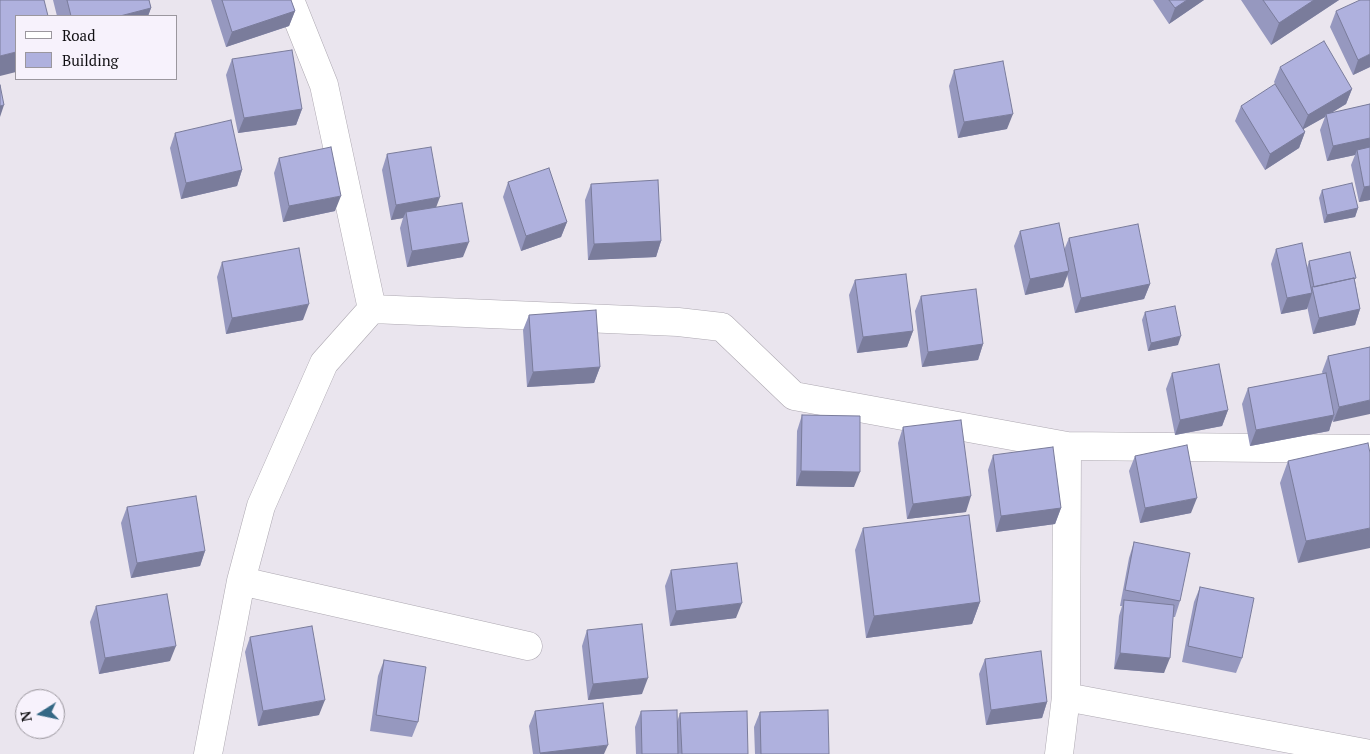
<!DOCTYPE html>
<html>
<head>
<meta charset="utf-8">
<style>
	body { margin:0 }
	#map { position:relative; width:1370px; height:754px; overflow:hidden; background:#eae5ee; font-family:"PT Serif",serif }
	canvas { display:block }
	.legend { position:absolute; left:15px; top:15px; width:162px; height:65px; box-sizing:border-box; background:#f7f2fc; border:1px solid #9b979e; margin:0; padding:6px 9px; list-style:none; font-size:15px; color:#100f12 }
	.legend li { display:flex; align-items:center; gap:10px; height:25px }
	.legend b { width:25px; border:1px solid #9b979e }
	.north { position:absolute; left:15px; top:689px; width:50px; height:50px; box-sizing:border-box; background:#f7f2fc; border:1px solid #9b979e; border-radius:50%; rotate:260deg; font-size:14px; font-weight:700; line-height:20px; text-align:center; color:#100f12 }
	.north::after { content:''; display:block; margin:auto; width:18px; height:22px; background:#346885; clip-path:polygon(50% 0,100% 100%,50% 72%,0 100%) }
</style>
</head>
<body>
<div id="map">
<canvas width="1370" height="754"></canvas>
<ul class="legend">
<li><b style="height:6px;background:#fff"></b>Road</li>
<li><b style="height:14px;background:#afb1de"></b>Building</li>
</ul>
<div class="north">N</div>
</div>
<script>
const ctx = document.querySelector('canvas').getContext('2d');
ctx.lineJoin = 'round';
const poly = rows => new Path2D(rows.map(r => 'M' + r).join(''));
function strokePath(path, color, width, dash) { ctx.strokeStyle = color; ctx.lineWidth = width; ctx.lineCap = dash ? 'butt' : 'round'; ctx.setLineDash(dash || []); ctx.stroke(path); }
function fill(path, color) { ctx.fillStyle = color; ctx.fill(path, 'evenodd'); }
const street = poly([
	[290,0,324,85,372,309],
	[372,309,678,322,722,327,794,396,1067,446,1066,697,1059,754],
	[1067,446,1370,449],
	[241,581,528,646],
	[1066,697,1370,754],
	[208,754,241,581,261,506,324,363,372,309]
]);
strokePath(street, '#ada8b1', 29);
strokePath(street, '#fff', 28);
fill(poly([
	[53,0,149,0,151,8,148,16,57,16],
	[211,0,291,0,295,11,289,26,226,47],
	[1153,0,1204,0,1169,24],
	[1241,0,1339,0,1271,45],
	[1336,11,1370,67,1353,75,1330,27],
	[232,59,302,109,296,125,238,133,226,75],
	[1280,67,1352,89,1346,104,1331,113,1370,104,1370,200,1359,202,1351,165,1355,155,1327,161,1320,130,1325,117,1303,129,1305,132,1299,148,1265,170,1235,121,1241,106,1276,85,1274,82],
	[954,70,1007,129,958,138,949,86],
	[175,133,242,170,237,186,181,199,170,148],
	[387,154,436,207,463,257,407,267,400,228,403,218,391,220,382,170],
	[279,158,335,211,283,222,274,173],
	[508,182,567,222,561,237,521,251,503,197],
	[591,184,661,241,656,257,588,260,585,200],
	[1322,190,1358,208,1355,217,1324,223,1319,198],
	[1020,231,1064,250,1069,238,1150,284,1144,299,1075,313,1067,274,1063,287,1025,295,1014,246],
	[1276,249,1307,268,1309,261,1355,281,1360,309,1355,325,1313,334,1307,306,1307,309,1281,314,1271,264],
	[222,262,303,320,226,334,217,277],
	[855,280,913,331,907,347,857,353,849,295],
	[921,296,983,344,978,360,922,367,915,311],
	[1145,312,1178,345,1148,351,1142,320],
	[529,315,600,367,594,383,527,387,523,330],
	[1370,347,1333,422,1332,420,1329,431,1250,446,1242,404,1248,388,1323,374,1322,372,1328,356],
	[1172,373,1228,410,1222,426,1175,435,1166,389],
	[802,415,854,487,796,486,797,431],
	[903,427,966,512,907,519,898,443],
	[1370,453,1298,563,1280,483,1288,461],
	[993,455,1061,508,1055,524,996,532,988,470],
	[1135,456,1191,513,1140,523,1129,471],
	[127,507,205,551,200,566,131,578,121,523],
	[863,528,980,602,972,624,866,638,855,550],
	[1134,542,1180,601,1175,617,1173,617,1164,673,1114,669,1119,616,1122,606,1120,606,1129,558],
	[671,570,736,618,670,626,665,586],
	[1200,587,1242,658,1236,673,1182,662,1194,602],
	[96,606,170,661,99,674,90,622],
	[587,630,642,694,588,700,582,646],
	[250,637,319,715,258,726,245,652],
	[985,659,1047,702,1042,718,986,725,979,674],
	[384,660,418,722,412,737,370,731,378,676],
	[535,711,604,754,533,754,529,726],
	[641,711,677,722,680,713,748,754,636,754,635,727],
	[760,712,829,754,755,754,754,727]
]), '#9698bf');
fill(poly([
	[1187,0,1204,0,1169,24,1175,8],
	[1314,0,1339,0,1271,45,1279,23],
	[151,8,148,16,120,16],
	[295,11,289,26,226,47,232,32],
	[16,52,16,72,0,76,0,56],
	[1370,54,1370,67,1353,75,1358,60],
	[1352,89,1346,104,1326,116,1326,114,1325,117,1302,130,1308,115],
	[4,105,0,117,0,106],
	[302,109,296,125,238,133,244,118],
	[1013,114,1007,129,958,138,964,122],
	[1305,132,1299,148,1265,170,1270,154],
	[1370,138,1370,152,1357,150,1355,155,1327,161,1333,146],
	[242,170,237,186,181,199,186,183],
	[1370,186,1370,200,1359,202,1364,187],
	[341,196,335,211,283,222,289,206],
	[440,197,434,213,406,212,403,218,391,220,396,205],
	[1358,208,1355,217,1324,223,1327,215],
	[567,222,561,237,521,251,526,236],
	[661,241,656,257,588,260,594,244],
	[469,242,463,257,407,267,412,251],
	[1069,271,1063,287,1025,295,1030,279],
	[1150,284,1144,299,1075,313,1081,298],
	[1312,293,1307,309,1281,314,1287,298],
	[309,304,303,320,226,334,232,318],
	[1360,309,1355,325,1313,334,1319,318],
	[913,331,907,347,857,353,863,337],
	[1181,336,1178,345,1148,351,1151,343],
	[983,344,978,360,922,367,928,352],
	[600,367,594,383,527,387,533,372],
	[1370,400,1370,414,1333,422,1339,407],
	[1228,410,1222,426,1175,435,1180,420],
	[1334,415,1329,431,1250,446,1256,430],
	[801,471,860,472,854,487,796,486],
	[971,496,966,512,907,519,913,504],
	[1197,498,1191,513,1140,523,1145,508],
	[1061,508,1055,524,996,532,1001,516],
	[1370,528,1370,548,1298,563,1306,541],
	[205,551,200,566,131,578,137,563],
	[980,602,972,624,866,638,874,616],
	[742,603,736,618,670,626,676,611],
	[176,646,170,661,99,674,105,658],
	[1120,653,1170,658,1164,673,1114,669],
	[648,678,642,694,588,700,593,684],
	[325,700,319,715,258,726,263,711],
	[1047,702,1042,718,986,725,991,710],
	[608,745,604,754,540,754,540,753]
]), '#7a7c9b');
const building = poly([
	[0,0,44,0,48,16,16,16,16,52,0,56,0,0],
	[67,0,149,0,151,8,120,16,71,16,67,0],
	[222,0,291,0,295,11,232,32,222,0],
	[1169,0,1187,0,1175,8,1169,0],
	[1263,0,1314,0,1279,23,1263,0],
	[1360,0,1370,0,1370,54,1358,60,1336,11,1360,0],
	[1324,41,1352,89,1308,115,1280,67,1324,41],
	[292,50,302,109,244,118,232,59,292,50],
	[1003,61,1013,114,964,122,954,70,1003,61],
	[1275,84,1305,132,1270,154,1241,106,1275,84],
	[0,85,4,105,0,106,0,85],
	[1370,104,1370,138,1333,146,1326,114,1370,104],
	[231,120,242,170,186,183,175,133,231,120],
	[331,147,341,196,289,206,279,158,331,147],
	[431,147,440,197,396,205,387,154,431,147],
	[1370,147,1370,186,1364,187,1357,150,1370,147],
	[549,168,567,222,526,236,508,182,549,168],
	[658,180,661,241,594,244,591,184,658,180],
	[1352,183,1358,208,1327,215,1322,190,1352,183],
	[462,203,469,242,412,251,406,212,462,203],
	[1059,223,1069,271,1030,279,1020,231,1059,223],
	[1138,224,1150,284,1081,298,1069,238,1138,224],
	[1302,243,1312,293,1287,298,1276,249,1302,243],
	[299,248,309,304,232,318,222,262,299,248],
	[1350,252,1356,278,1354,279,1354,278,1314,287,1309,261,1350,252],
	[906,274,913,331,863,337,855,280,906,274],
	[1354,278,1360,309,1319,318,1312,287,1354,278],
	[976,289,983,344,928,352,921,296,976,289],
	[1175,306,1181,336,1151,343,1145,312,1175,306],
	[596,310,600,367,533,372,529,315,596,310],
	[1370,347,1370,400,1339,407,1328,356,1370,347],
	[1219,364,1228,410,1180,420,1172,373,1219,364],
	[1326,373,1334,415,1256,430,1248,388,1326,373],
	[802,415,860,416,860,472,801,471,802,415],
	[961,420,971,496,913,504,903,427,961,420],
	[1368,443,1370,453,1370,528,1306,541,1288,461,1368,443],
	[1187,445,1197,498,1145,508,1135,456,1187,445],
	[1053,447,1061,508,1001,516,993,455,1053,447],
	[196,496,205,551,137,563,127,507,196,496],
	[969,515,980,602,874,616,863,528,969,515],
	[1134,542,1190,553,1180,601,1125,590,1134,542],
	[737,563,742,603,676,611,671,570,737,563],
	[1200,587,1254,598,1242,658,1188,646,1200,587],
	[167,594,176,646,105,658,96,606,167,594],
	[1124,600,1174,605,1170,658,1120,653,1124,600],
	[642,624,648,678,593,684,587,630,642,624],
	[312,626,325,700,263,711,250,637,312,626],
	[1041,651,1047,702,991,710,985,659,1041,651],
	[384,660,426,667,418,722,376,715,384,660],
	[603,703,608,745,540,753,535,711,603,703],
	[677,710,678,754,642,754,641,711,677,710],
	[828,710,829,754,761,754,760,712,828,710],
	[747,711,748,754,682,754,680,713,747,711]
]);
fill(building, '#afb1de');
strokePath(building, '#7a7c9b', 1);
</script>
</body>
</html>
